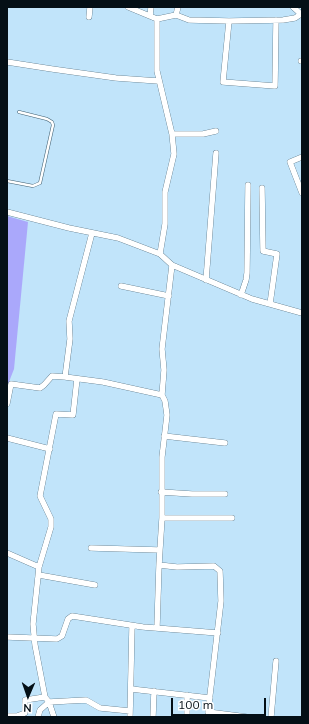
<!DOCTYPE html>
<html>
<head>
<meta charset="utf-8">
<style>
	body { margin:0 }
	#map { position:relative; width:309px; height:724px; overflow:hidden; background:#c1e4fa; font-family:Mulish,sans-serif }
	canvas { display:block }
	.frame { position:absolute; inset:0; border:8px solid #040f16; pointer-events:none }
	.north { position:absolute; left:8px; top:676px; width:40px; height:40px; -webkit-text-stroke:3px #fff; paint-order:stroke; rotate:182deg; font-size:11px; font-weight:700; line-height:16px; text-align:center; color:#040f16 }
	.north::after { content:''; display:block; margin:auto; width:14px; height:18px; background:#040f16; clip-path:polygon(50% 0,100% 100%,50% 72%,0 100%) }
	.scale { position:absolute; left:171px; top:698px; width:95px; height:18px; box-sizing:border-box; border:2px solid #040f16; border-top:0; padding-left:5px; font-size:12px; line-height:14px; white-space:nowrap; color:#040f16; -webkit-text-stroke:3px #fff; paint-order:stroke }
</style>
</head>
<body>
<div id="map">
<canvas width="309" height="724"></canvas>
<div class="frame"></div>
<div class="north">N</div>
<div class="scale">100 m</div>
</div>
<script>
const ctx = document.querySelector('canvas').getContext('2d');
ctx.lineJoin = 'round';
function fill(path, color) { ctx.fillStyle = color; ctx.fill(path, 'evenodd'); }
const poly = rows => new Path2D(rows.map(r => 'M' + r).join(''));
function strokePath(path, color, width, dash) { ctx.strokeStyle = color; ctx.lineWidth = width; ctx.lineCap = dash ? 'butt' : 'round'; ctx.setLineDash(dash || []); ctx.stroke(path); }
fill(poly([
	[7,216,28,222,14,369,7,387]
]), '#aaa8fb');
const service = poly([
	[7,181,33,186,40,183,53,125,52,122,47,119,19,112]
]);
const minor = poly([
	[128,7,157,19,157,71,172,134,174,154,165,192,165,224,160,254],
	[293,7,302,15],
	[176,15,189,20,229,21,283,20,295,18,301,14],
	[150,16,151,7],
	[89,17,90,7],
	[157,19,176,15,178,7],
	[229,21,223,82,275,86,276,20],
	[301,61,302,61],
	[7,62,52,69,116,78,158,81],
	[172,134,203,134,216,131],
	[302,157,290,162,302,193],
	[262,188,263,251,277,254,270,304],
	[7,212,69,228,118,238,160,254,172,265,252,299,302,313],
	[92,233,69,321,70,339,65,377,103,382,162,395],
	[172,265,162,349,164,370,162,395,165,401,167,415,162,457,162,518,159,565,177,567,214,566,220,571,221,601,208,712,247,717],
	[206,280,216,153],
	[121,286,169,296],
	[241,295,246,280,247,273,248,185],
	[7,404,11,384,40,388,44,385,52,376,65,377],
	[164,436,225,443],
	[7,438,50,449],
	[161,492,192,494,225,494],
	[162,518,232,518],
	[91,548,159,550],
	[7,553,39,567],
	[39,575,95,585],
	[157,627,159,565],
	[7,637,57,639,62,636,68,619,72,616,143,627,218,633],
	[131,689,210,698],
	[187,695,187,717],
	[7,716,17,716,17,717],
	[17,716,25,713,25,700,45,697],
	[38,717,40,710,49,702,86,700,100,708,130,711],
	[54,717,49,702,45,697,35,645,33,624,39,567,51,527,51,519,40,496,56,414,73,415,77,379],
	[130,717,132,626],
	[153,717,154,691],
	[271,717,276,661]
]);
strokePath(service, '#3f5f72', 3.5);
strokePath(minor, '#3f5f72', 6);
strokePath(service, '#fff', 2.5);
strokePath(minor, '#fff', 5.5);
</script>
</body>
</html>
